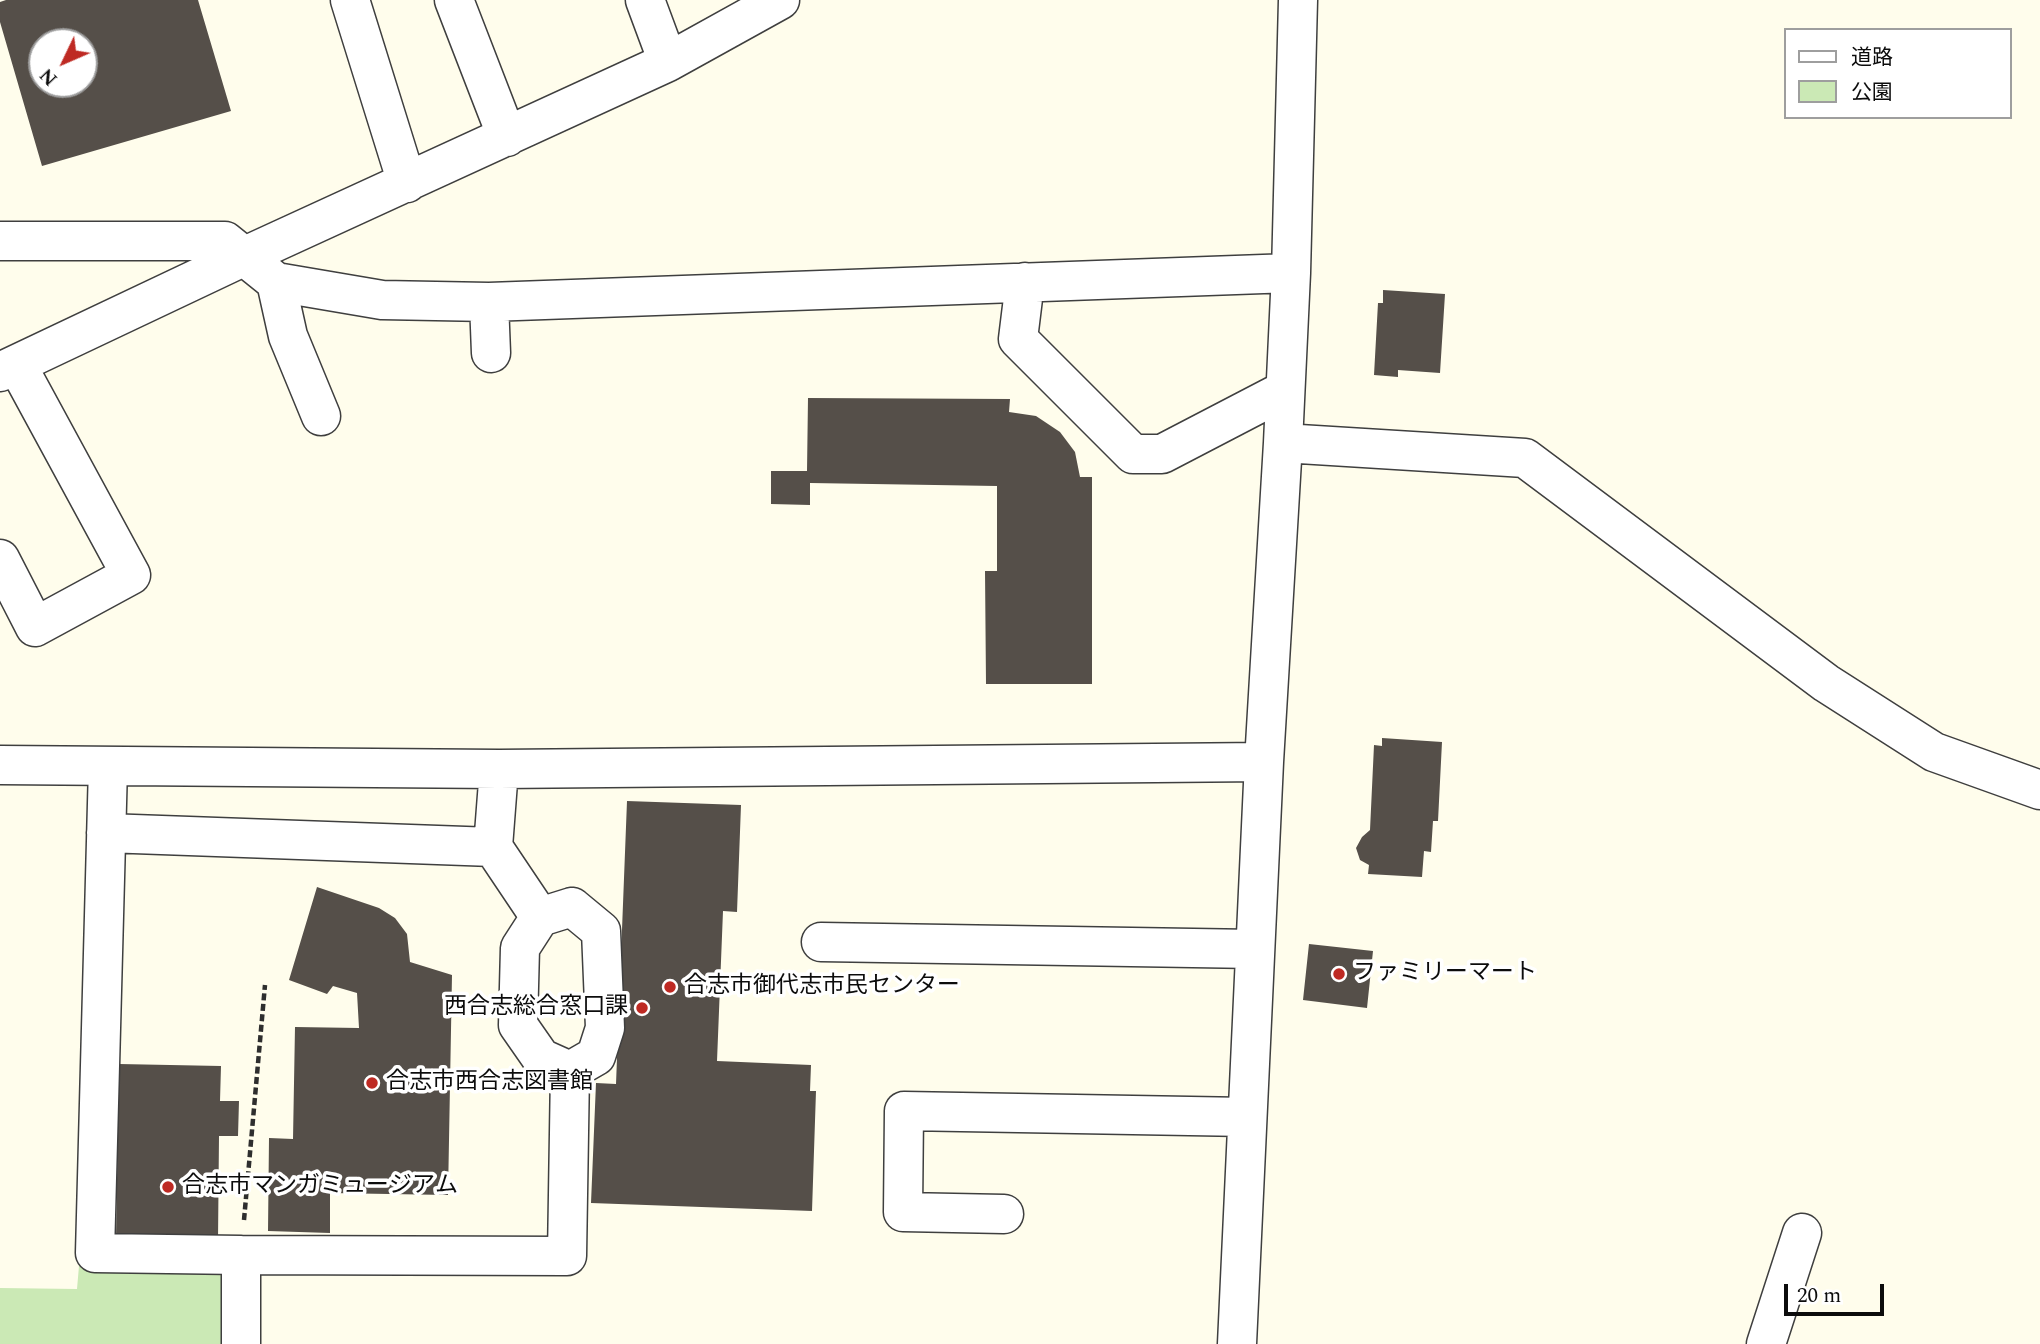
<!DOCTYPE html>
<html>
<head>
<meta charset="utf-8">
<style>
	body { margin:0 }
	#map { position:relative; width:2040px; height:1344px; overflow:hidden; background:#fffdec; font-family:Spectral,"Noto Sans JP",serif }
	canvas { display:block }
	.legend { position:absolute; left:1784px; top:28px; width:228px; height:91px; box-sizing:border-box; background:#fff; border:2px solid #9e9e9e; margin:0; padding:9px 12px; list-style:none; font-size:21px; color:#0c0c0c }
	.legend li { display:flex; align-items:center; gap:14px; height:35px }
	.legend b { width:35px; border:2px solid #9e9e9e }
	.north { position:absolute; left:28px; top:28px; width:70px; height:70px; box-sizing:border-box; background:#fff; border:2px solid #9e9e9e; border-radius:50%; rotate:226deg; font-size:19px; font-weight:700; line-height:28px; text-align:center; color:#0c0c0c }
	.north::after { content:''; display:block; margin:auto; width:24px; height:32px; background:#be2a23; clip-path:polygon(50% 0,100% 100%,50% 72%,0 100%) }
	.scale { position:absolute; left:1784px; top:1284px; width:100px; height:32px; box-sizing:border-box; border:4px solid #0c0c0c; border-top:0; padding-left:9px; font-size:21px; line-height:24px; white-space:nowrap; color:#0c0c0c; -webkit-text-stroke:5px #fff; paint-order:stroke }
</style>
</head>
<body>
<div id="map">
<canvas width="2040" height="1344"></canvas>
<ul class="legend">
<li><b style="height:9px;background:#fff"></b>道路</li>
<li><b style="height:19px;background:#cbe9b5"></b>公園</li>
</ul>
<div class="north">N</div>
<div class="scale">20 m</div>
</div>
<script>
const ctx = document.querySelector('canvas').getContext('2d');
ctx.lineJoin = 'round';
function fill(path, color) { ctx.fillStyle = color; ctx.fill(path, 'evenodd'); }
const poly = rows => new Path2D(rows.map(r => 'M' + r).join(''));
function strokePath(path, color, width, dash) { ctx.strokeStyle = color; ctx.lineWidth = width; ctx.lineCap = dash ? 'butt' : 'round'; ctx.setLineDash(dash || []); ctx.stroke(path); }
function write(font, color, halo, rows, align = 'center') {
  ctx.font = font + ' Spectral,"Noto Sans JP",serif'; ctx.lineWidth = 7; ctx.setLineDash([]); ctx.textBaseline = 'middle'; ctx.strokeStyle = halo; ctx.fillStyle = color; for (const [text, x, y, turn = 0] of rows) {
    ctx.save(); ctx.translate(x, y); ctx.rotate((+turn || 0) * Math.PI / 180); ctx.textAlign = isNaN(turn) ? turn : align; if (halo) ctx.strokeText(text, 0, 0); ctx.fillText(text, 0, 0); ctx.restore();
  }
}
fill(poly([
	[216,1264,231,1282,231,1344,0,1344,0,1288,77,1289,79,1266]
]), '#cbe9b5');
fill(poly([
	[6,0,198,0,231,111,42,166,0,22,0,2],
	[42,42,84,42,84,84,42,84],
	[1383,290,1445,294,1440,373,1398,370,1398,377,1374,375,1378,303,1383,303],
	[808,398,1010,399,1009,412,1036,416,1060,432,1075,452,1080,477,1092,477,1092,684,986,684,985,571,997,571,997,486,810,483,810,505,771,504,771,471,807,471],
	[1382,738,1442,742,1438,821,1433,821,1431,852,1424,851,1422,877,1368,874,1369,865,1360,860,1356,848,1362,837,1370,830,1374,745,1382,746],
	[627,801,741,805,737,912,723,911,717,1061,811,1065,810,1091,816,1091,812,1211,591,1203,596,1083,616,1084],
	[317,887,379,908,395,918,407,934,410,962,452,975,448,1195,330,1193,330,1233,268,1231,269,1138,293,1139,295,1027,359,1028,357,993,333,986,327,994,289,980],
	[1309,944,1373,951,1367,1008,1303,1000],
	[119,1064,221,1066,220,1101,239,1101,238,1136,219,1136,218,1240,116,1237]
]), '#554f49');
const minor = poly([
	[350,0,407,183],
	[454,0,507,137],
	[645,0,668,62],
	[0,241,225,241,276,282,382,300,489,302,1291,273],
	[276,282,288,336,321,416],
	[1025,282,1018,339,1133,454,1162,454,1285,390],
	[489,302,491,353],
	[0,372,245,256,668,62,780,0],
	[1283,443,1525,458,1826,683,1934,752,2040,790],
	[0,559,35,627,131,575,17,365],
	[0,765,499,769,1264,762],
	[108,766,95,1253,241,1255],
	[499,769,493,847,540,917],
	[106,833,493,847],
	[572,907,601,931,605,1028,596,1056,570,1071,541,1058,518,1025,520,948,540,917,572,907],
	[821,942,1255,949],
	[1004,1214,903,1212,904,1111,1247,1117],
	[241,1344,241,1255,567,1256,570,1071],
	[1237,1344,1264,762,1283,443,1291,273,1298,0],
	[1766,1344,1802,1233]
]);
strokePath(minor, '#3f3f3f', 41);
strokePath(poly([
	[244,1220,265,985]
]), '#2e2e2e', 4.5, [7, 3.5]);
strokePath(minor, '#fff', 38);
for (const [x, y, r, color] of [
	[1339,974,7,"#be2a23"],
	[670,987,7,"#be2a23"],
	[642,1008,7,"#be2a23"],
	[372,1083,7,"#be2a23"],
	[168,1187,7,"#be2a23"]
]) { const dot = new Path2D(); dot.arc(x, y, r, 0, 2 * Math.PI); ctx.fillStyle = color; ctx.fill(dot); strokePath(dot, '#fff', 2.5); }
write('23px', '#0c0c0c', '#fff', [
	["ファミリーマート",1353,974],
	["合志市御代志市民センター",684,987],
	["西合志総合窓口課",628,1008,"right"],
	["合志市西合志図書館",386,1083],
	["合志市マンガミュージアム",182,1187]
], 'left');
</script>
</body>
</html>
